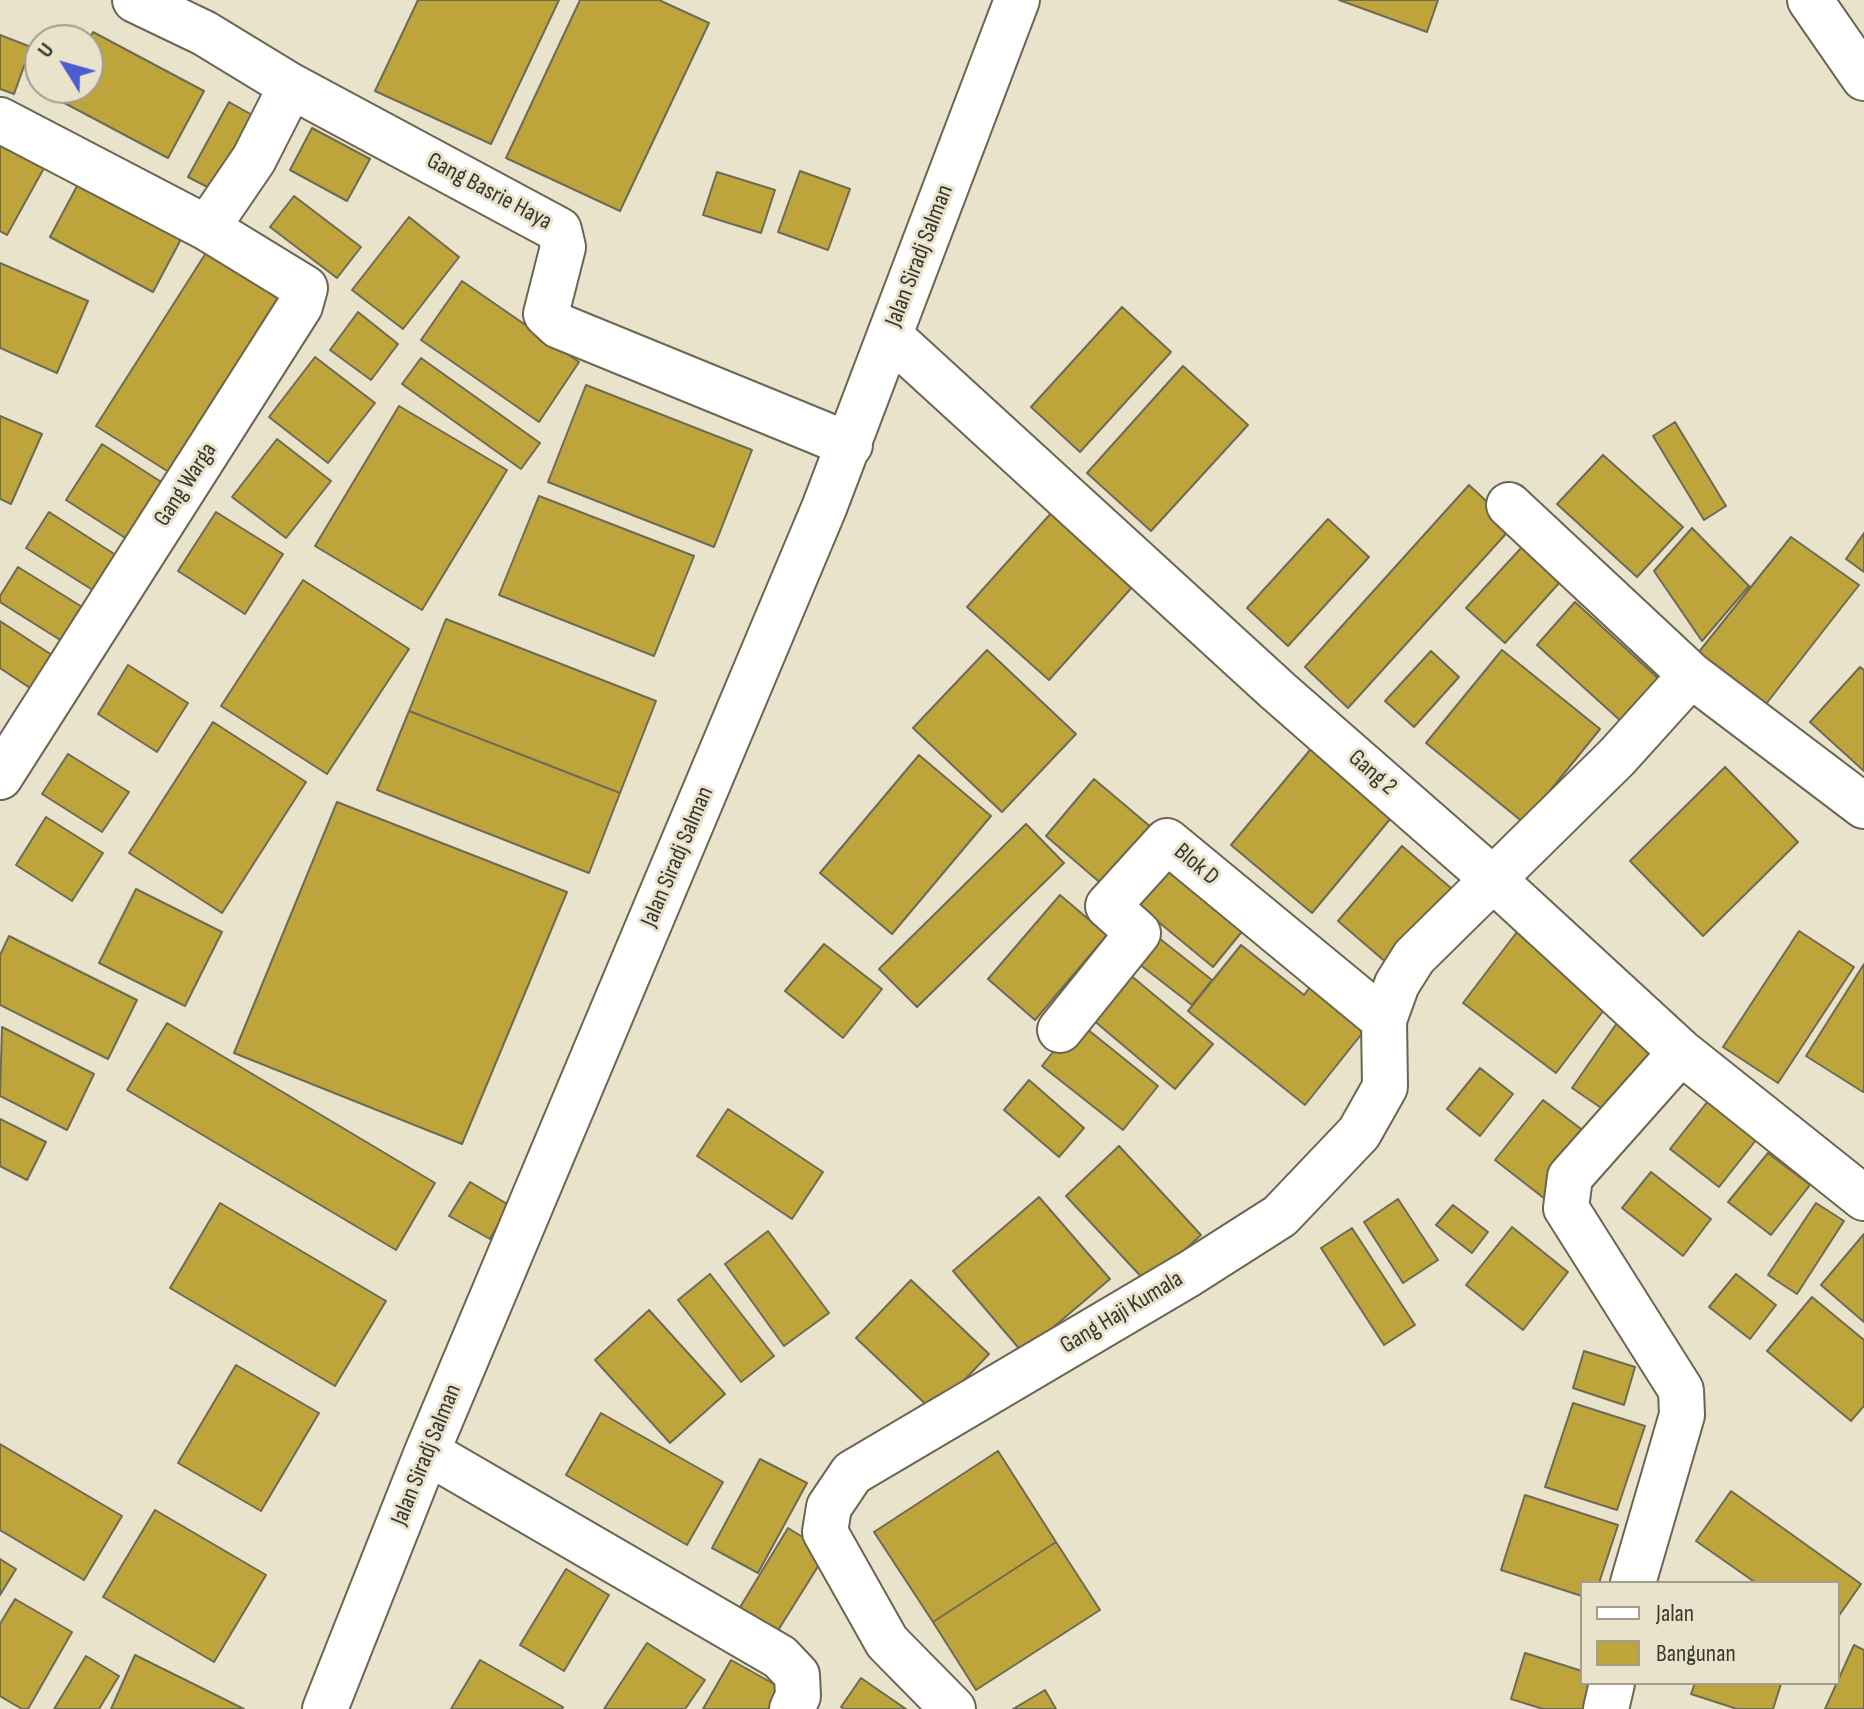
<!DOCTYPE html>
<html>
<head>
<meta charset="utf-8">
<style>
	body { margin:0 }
	#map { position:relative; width:1864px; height:1709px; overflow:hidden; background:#e9e3cc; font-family:"Sofia Sans Condensed",sans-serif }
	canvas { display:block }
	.legend { position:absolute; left:1580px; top:1581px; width:260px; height:104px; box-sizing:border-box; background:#e9e3cc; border:2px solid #a39e8c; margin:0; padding:10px 14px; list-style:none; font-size:24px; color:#39362d }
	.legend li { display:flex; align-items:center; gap:16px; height:40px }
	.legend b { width:40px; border:2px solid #a39e8c }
	.north { position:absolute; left:24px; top:24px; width:80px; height:80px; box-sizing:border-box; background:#e9e3cc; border:2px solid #a39e8c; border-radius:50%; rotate:307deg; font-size:22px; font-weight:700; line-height:32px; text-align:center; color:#39362d }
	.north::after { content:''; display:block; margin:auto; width:28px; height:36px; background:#4a5ed2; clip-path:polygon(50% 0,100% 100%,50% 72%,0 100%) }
</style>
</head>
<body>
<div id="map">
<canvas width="1864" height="1709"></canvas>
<ul class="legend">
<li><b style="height:10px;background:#fff"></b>Jalan</li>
<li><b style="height:22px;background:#bda53b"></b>Bangunan</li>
</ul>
<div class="north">U</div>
</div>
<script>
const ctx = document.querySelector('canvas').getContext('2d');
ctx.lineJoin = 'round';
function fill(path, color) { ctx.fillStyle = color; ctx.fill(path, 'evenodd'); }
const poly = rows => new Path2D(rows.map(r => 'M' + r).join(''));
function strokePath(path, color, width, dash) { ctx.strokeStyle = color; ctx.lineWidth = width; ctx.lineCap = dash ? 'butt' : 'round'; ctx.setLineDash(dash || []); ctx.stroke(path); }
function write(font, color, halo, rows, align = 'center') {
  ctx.font = font + ' "Sofia Sans Condensed",sans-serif'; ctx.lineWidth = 6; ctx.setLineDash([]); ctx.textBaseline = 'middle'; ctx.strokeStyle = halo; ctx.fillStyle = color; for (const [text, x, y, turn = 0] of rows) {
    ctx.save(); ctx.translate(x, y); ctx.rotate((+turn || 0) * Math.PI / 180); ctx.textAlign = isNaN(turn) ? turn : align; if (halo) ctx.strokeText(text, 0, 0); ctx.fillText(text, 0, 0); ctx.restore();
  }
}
const building = poly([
	[418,0,559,0,491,144,375,91,418,0],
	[580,0,659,0,709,23,620,211,506,158,580,0],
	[1339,0,1438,0,1427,32,1339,0],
	[93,32,204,91,168,158,57,99,63,88,88,88,88,41,93,32],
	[0,35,31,47,14,94,0,89,0,35],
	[229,102,261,120,221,194,188,177,229,102],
	[312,128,370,159,347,201,290,170,312,128],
	[0,144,44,168,7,235,0,231,0,144],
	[85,171,188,226,153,292,50,237,85,171],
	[800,171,850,189,828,250,778,232,800,171],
	[717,172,775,190,761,233,703,215,717,172],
	[294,196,361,247,337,278,270,227,294,196],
	[409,217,459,257,403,329,352,290,409,217],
	[211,245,290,295,175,476,96,426,211,245],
	[0,263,88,301,57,373,0,348,0,263],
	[462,281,579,362,539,422,421,340,462,281],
	[1122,307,1171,352,1080,452,1031,407,1122,307],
	[358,312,398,344,371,380,330,350,358,312],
	[315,357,375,403,328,463,269,417,315,357],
	[421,358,540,443,521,469,402,384,421,358],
	[1183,366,1248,425,1151,531,1087,473,1183,366],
	[586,385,752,450,714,547,548,482,586,385],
	[399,406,507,470,422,610,315,546,399,406],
	[0,416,42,434,11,504,0,499,0,416],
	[1675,422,1726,506,1704,520,1653,436,1675,422],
	[277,439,331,481,286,538,232,497,277,439],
	[102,444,166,485,130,541,66,500,102,444],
	[1603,455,1683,527,1637,577,1557,504,1603,455],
	[1469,485,1513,526,1348,708,1305,667,1469,485],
	[539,496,694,556,654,656,499,595,539,496],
	[1061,502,1143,575,1049,680,967,607,1061,502],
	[49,512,122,559,99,594,26,548,49,512],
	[216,512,283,554,245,614,178,571,216,512],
	[1328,519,1369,557,1288,646,1247,608,1328,519],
	[1692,528,1749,586,1702,641,1654,571,1692,528],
	[1864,533,1864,572,1846,559,1864,533],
	[1791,537,1859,585,1759,713,1694,658,1791,537],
	[1522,547,1560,582,1505,643,1466,608,1522,547],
	[18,567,87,610,65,643,0,602,0,596,18,567],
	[303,580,409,649,327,774,221,706,303,580],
	[1575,602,1672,691,1634,733,1537,645,1575,602],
	[446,619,656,701,620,793,409,711,446,619],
	[0,621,58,659,36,692,0,668,0,621],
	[987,650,1076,734,1002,812,913,728,987,650],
	[1502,650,1600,729,1524,823,1426,743,1502,650],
	[1431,651,1459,677,1414,727,1385,701,1431,651],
	[128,665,188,703,157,752,98,714,128,665],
	[1860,667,1864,670,1864,771,1810,722,1860,667],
	[409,711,620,793,589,873,377,790,409,711],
	[213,722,306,782,222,913,129,853,213,722],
	[1320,738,1401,806,1312,913,1231,845,1320,738],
	[68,754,129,792,102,832,42,794,68,754],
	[919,755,991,816,892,934,820,873,919,755],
	[1725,767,1798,842,1703,936,1630,861,1725,767],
	[1094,779,1152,828,1104,886,1046,836,1094,779],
	[337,802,567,892,462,1144,234,1053,337,802],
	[46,817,103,853,72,901,16,865,46,817],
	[1026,824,1064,863,917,1007,879,969,1026,824],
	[1402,846,1459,895,1395,970,1338,921,1402,846],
	[1174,861,1249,923,1213,967,1138,905,1174,861],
	[136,889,222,932,185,1006,99,963,136,889],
	[1060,895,1107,935,1035,1020,988,979,1060,895],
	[1150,931,1212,980,1192,1005,1130,957,1150,931],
	[1799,931,1854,967,1778,1083,1723,1047,1799,931],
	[1517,932,1610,1002,1556,1073,1463,1003,1517,932],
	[9,936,137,1000,108,1059,0,1005,0,955,9,936],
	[824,944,882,989,843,1038,785,991,824,944],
	[1241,945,1304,995,1313,983,1368,1026,1305,1105,1188,1011,1241,945],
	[1864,964,1864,1090,1863,1092,1806,1056,1864,964],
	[1123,969,1213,1044,1175,1089,1086,1014,1123,969],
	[1619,1020,1660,1047,1613,1116,1572,1088,1619,1020],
	[1077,1021,1158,1086,1123,1130,1042,1066,1077,1021],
	[167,1023,435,1183,396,1250,127,1090,167,1023],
	[2,1027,94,1074,67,1130,0,1096,2,1027],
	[1480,1068,1513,1094,1480,1136,1447,1109,1480,1068],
	[1029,1080,1084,1128,1059,1157,1004,1110,1029,1080],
	[1716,1091,1764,1130,1719,1187,1670,1149,1716,1091],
	[1543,1100,1593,1138,1545,1199,1495,1160,1543,1100],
	[728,1109,823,1172,792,1219,697,1156,728,1109],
	[0,1119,46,1142,27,1180,0,1166,0,1119],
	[1119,1146,1201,1235,1148,1284,1066,1196,1119,1146],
	[1768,1153,1810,1185,1771,1235,1728,1202,1768,1153],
	[1651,1172,1711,1219,1683,1256,1622,1208,1651,1172],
	[470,1182,509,1205,490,1239,449,1216,470,1182],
	[1039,1197,1110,1279,1023,1353,953,1271,1039,1197],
	[1398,1199,1438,1260,1403,1283,1364,1222,1398,1199],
	[220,1203,386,1301,335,1386,170,1288,220,1203],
	[1816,1203,1844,1221,1797,1294,1768,1275,1816,1203],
	[1453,1205,1488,1232,1472,1253,1436,1225,1453,1205],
	[1512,1227,1568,1272,1523,1330,1466,1285,1512,1227],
	[1352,1228,1415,1325,1384,1345,1321,1248,1352,1228],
	[768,1231,829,1313,784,1346,725,1264,768,1231],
	[1864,1234,1864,1322,1821,1285,1864,1234],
	[710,1274,774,1356,741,1382,678,1300,710,1274],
	[1736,1274,1776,1305,1750,1339,1709,1307,1736,1274],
	[911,1280,989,1354,934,1412,856,1338,911,1280],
	[1812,1297,1864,1340,1864,1406,1851,1421,1767,1351,1812,1297],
	[649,1310,725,1394,670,1443,595,1360,649,1310],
	[1584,1351,1635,1367,1624,1405,1573,1388,1584,1351],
	[236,1365,319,1413,261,1511,178,1463,236,1365],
	[1573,1403,1645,1426,1617,1510,1545,1487,1573,1403],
	[601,1413,723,1482,687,1545,566,1475,601,1413],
	[0,1444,122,1516,84,1580,0,1530,0,1444],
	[998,1451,1056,1542,933,1622,874,1532,998,1451],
	[760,1459,807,1483,758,1573,712,1548,760,1459],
	[1731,1491,1861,1584,1838,1617,1838,1583,1756,1583,1696,1541,1731,1491],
	[1525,1495,1618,1525,1599,1583,1582,1583,1582,1596,1501,1570,1525,1495],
	[155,1510,266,1575,214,1662,103,1597,155,1510],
	[788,1528,827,1552,777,1632,739,1609,788,1528],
	[1056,1542,1100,1610,976,1690,933,1622,1056,1542],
	[0,1559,16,1569,0,1595,0,1559],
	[566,1569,609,1595,564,1671,520,1645,566,1569],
	[15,1599,72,1632,28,1709,22,1709,0,1696,0,1624,15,1599],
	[647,1643,705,1680,685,1709,604,1709,647,1643],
	[1854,1645,1864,1650,1864,1709,1825,1709,1854,1645],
	[1525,1653,1582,1671,1582,1683,1610,1683,1602,1709,1543,1709,1511,1699,1525,1653],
	[135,1655,244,1709,111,1709,135,1655],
	[86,1656,119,1676,99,1709,54,1709,86,1656],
	[480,1660,563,1707,562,1709,451,1709,480,1660],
	[731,1660,783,1689,772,1709,703,1709,731,1660],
	[861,1678,906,1709,844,1709,841,1707,861,1678],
	[1695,1683,1778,1683,1781,1684,1773,1709,1737,1709,1691,1694,1695,1683],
	[1045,1690,1056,1709,1013,1709,1045,1690]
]);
fill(building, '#bda53b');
strokePath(building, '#6f6a55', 2);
const minor = poly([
	[135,0,204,33,291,86,559,230,563,247,546,314,559,326,850,445],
	[1810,0,1864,78],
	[0,120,207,228,305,288,300,306,0,777],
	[207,228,254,159,291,86],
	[890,336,1278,691,1494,880,1681,1052,1864,1198],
	[1509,505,1691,675,1864,806],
	[1060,1030,1138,933,1108,906,1167,841,1384,1020],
	[427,1452,780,1657,797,1675,798,1696,792,1709],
	[1633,1583,1682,1415,1681,1390,1566,1208,1570,1177,1681,1052],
	[325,1709,427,1452,824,508,1017,0],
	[953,1709,887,1642,825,1532,829,1507,852,1473,1189,1274,1280,1216,1359,1133,1385,1087,1384,1020,1397,984,1414,957,1617,757,1691,675],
	[1606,1709,1612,1683]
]);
strokePath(minor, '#6b6651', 48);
strokePath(minor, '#fff', 44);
write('24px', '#39362d', '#e9e3cc', [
	["Gang Basrie Haya",489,192,28],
	["Jalan Siradj Salman",920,256,-69],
	["Gang Warga",186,485,-57],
	["Gang 2",1372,773,41],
	["Jalan Siradj Salman",678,857,-67],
	["Blok D",1196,865,40],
	["Gang Haji Kumala",1122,1313,-31],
	["Jalan Siradj Salman",427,1455,-68]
]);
</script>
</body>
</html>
